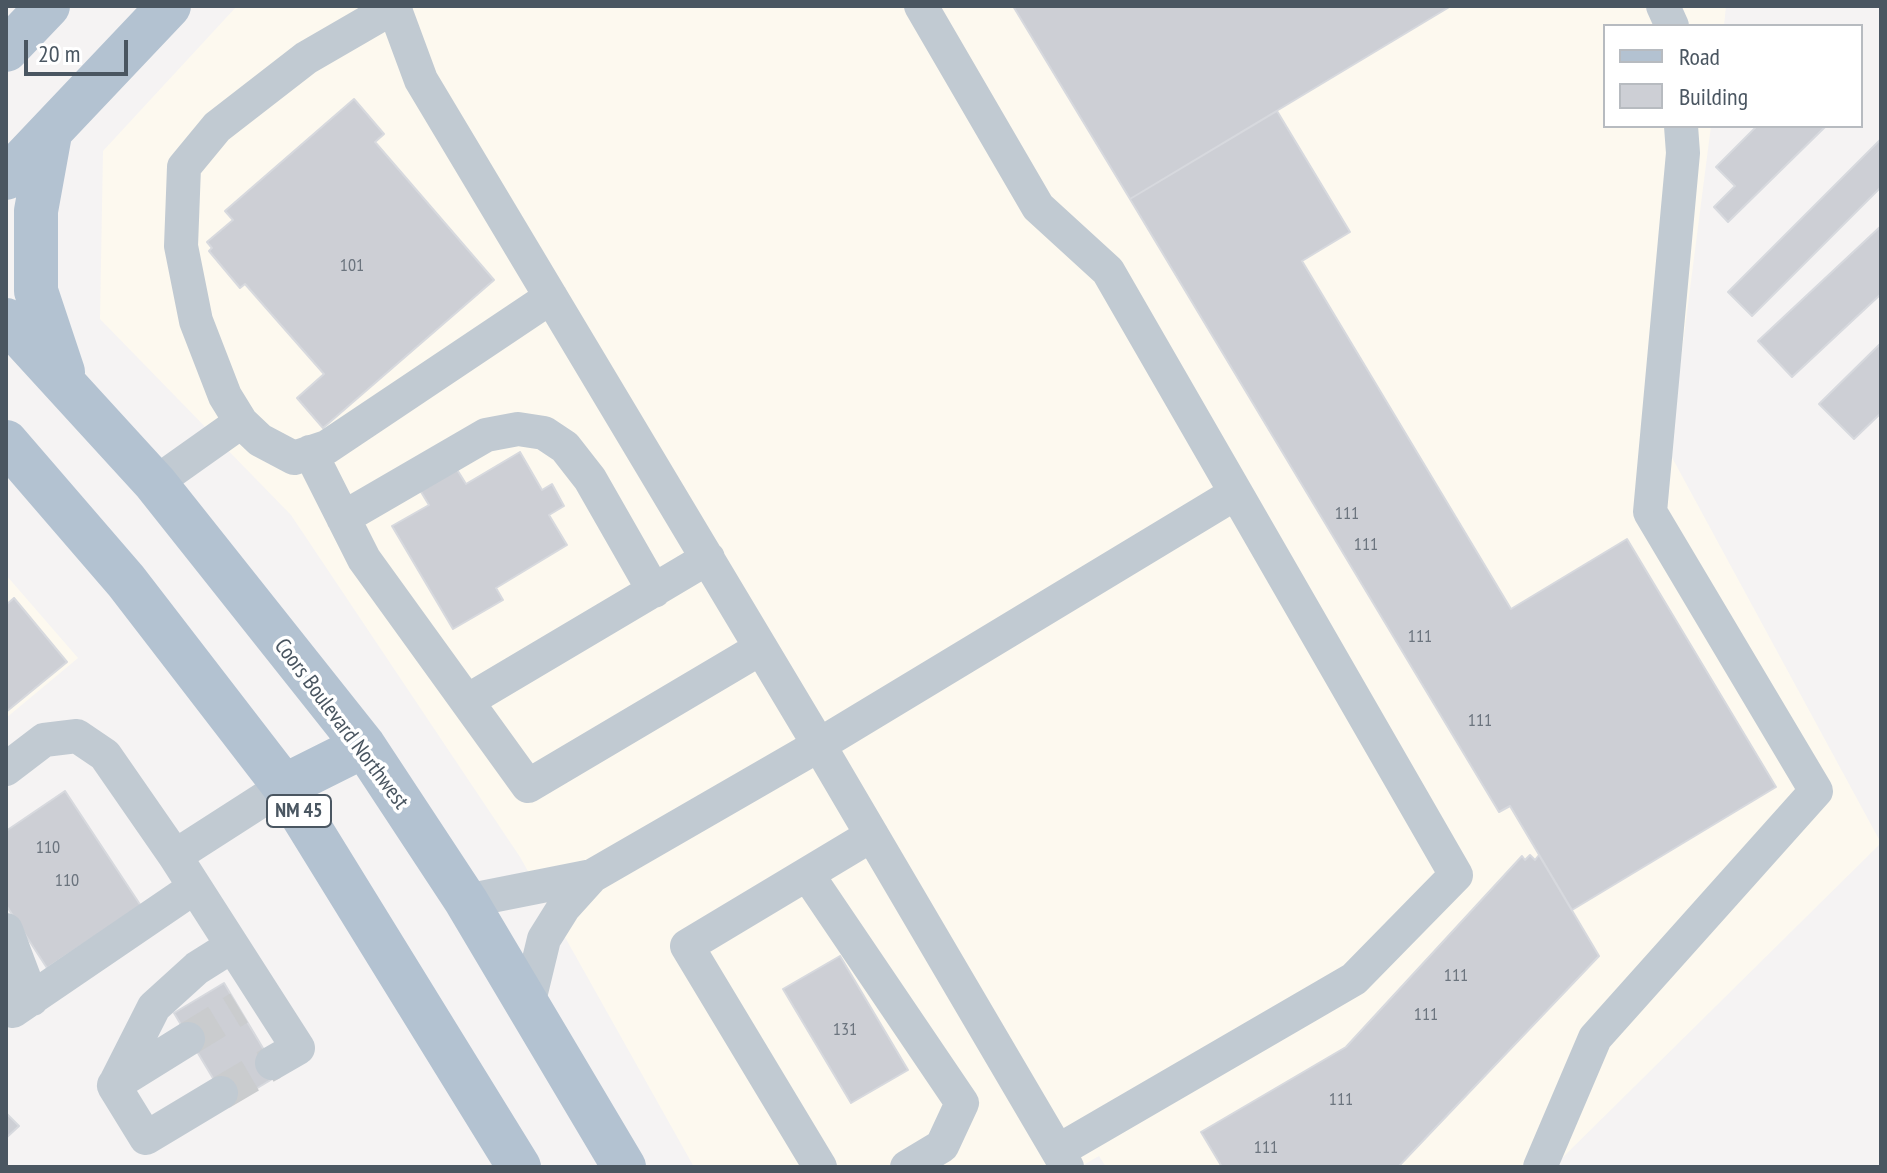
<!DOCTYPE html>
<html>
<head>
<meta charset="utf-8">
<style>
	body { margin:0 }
	#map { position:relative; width:1887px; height:1173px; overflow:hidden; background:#f5f3f3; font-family:"PT Sans Narrow",sans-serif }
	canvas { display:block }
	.frame { position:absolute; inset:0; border:8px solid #4a5661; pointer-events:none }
	.legend { position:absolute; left:1603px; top:24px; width:260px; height:104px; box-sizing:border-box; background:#fff; border:2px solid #b7bbc0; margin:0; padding:10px 14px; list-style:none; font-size:24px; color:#4a5661 }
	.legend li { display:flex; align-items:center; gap:16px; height:40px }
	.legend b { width:40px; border:2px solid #b7bbc0 }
	.scale { position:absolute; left:24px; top:40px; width:104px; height:36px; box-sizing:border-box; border:4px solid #4a5661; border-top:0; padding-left:10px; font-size:24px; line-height:28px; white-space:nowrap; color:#4a5661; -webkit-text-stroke:6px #fff; paint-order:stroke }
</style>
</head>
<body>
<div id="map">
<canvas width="1887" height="1173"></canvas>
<div class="frame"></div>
<ul class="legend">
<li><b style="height:10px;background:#b3c2d1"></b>Road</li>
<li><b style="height:22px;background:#cdcfd5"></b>Building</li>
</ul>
<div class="scale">20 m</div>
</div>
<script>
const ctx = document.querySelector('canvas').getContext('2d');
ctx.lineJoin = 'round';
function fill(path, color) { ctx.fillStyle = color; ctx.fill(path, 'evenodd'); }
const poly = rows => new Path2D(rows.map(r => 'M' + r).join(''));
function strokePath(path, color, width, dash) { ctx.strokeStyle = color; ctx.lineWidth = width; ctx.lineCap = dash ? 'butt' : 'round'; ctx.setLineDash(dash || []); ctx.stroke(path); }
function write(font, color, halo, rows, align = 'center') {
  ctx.font = font + ' "PT Sans Narrow",sans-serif'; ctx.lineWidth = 7; ctx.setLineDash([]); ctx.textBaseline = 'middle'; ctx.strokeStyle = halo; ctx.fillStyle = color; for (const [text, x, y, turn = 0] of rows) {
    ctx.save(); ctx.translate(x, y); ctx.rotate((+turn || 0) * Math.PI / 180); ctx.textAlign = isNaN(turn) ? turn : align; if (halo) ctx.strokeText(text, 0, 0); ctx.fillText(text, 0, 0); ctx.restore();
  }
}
fill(poly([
	[237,6,1726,6,1724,26,1605,26,1605,126,1711,126,1669,452,1881,843,1553,1167,1106,1167,1099,1156,1080,1167,694,1167,520,857,291,515,100,319,103,151],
	[6,575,78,658,6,718]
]), '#fdf9ef');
const building = poly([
	[1013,6,1451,6,1130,199,1013,6],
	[354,99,384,134,375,142,494,280,323,428,297,398,324,374,245,284,240,288,209,251,212,248,207,242,233,220,225,211,354,99],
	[1277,111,1350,232,1302,261,1511,609,1627,539,1776,787,1572,910,1510,806,1499,812,1130,199,1277,111],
	[1757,126,1826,126,1728,222,1714,207,1735,186,1716,167,1757,126],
	[1881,139,1881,187,1752,316,1728,292,1881,139],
	[1881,226,1881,294,1792,377,1758,341,1881,226],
	[1881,343,1881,413,1854,439,1819,404,1881,343],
	[520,452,542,490,552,484,564,506,549,515,567,545,496,588,503,600,453,629,392,526,429,505,415,482,451,460,466,484,520,452],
	[14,598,67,662,6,712,6,605,14,598],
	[65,791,141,906,47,968,6,905,6,831,65,791],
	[1530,855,1535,860,1539,855,1599,956,1398,1167,1222,1167,1201,1132,1346,1047,1522,856,1525,860,1530,855],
	[840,956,908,1070,851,1103,783,989,840,956],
	[224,983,279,1075,229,1105,174,1013,224,983],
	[6,1113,19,1126,6,1138,6,1113]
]);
fill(building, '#cdcfd5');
strokePath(building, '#d7d9de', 2);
strokePath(poly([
	[188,1039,239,1008],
	[221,1093,272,1063]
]), '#caccce', 34, [34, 17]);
strokePath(poly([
	[396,6,394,7,421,80,819,745,1067,1167],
	[1663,6,1672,26],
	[394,7,306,58,217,127,184,167,181,246,196,321,225,396,241,422,260,440,294,458,327,447,551,297],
	[310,452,364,559,528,786,761,648],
	[155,483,241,422],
	[343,518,486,435,518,429,544,433,565,447,590,479,654,591],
	[467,701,708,558],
	[6,769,44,740,77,736,105,755,175,856,298,1048,272,1063],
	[175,856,284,786],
	[807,874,962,1103,942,1146,907,1167],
	[592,876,819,745,1236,493,1108,271,1038,207,921,6],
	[466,901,592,876,564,907,544,939,528,1005],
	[6,930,32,999],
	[6,1001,13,1011,195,887],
	[114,1085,188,1039],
	[221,1093,146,1138,114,1086,154,1007,197,968,232,946],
	[1058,1151,1354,979,1456,875,1236,493],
	[820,1167,687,946,872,835],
	[1540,1167,1595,1038,1816,791,1650,512,1683,153,1681,126]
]), '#c1cad2', 34);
strokePath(poly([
	[6,50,48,6],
	[50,134,36,211,36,291,63,372],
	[6,178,169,6],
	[6,320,155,483,364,746,466,901,624,1167],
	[6,442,126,581,284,786,519,1167],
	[284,786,364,746]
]), '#b3c2d1', 44);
write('18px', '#6b747e', null, [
	["101",352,266],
	["111",1347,514],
	["111",1366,545],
	["111",1420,637],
	["111",1480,721],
	["110",48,848],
	["110",67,881],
	["111",1456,976],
	["111",1426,1015],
	["131",845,1030],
	["111",1341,1100],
	["111",1266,1148]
]);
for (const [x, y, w] of [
	[299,811,64]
]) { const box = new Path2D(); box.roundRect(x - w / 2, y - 16, w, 32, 6); ctx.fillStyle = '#fff'; ctx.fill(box); strokePath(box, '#4a5661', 2); }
write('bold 20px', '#4a5661', null, [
	["NM 45",299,811]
]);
write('22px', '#4a5661', '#fff', [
	["Coors Boulevard Northwest",341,724,53]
]);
</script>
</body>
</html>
